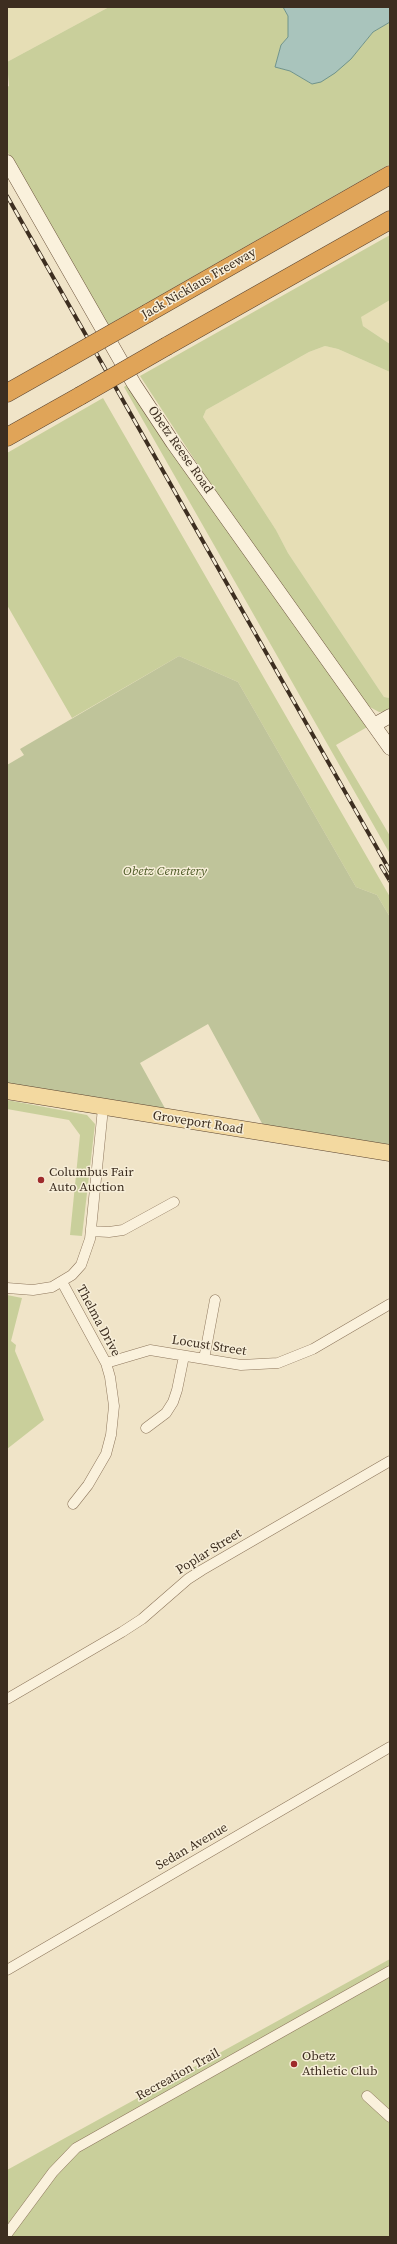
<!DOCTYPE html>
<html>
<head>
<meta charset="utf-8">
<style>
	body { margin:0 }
	#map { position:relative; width:397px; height:2244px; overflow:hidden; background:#f0e4c8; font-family:"Source Serif 4",serif }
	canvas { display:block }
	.frame { position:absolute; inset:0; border:8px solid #3d2e20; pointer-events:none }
</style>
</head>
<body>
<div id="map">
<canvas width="397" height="2244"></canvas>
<div class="frame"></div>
</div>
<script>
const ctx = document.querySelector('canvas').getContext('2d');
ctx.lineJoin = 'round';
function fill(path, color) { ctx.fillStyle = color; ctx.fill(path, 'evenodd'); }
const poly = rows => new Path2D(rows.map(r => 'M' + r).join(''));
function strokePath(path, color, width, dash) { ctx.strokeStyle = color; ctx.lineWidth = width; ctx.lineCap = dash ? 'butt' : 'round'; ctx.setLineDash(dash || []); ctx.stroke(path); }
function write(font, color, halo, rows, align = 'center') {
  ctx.font = font + ' "Source Serif 4",serif'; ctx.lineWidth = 3; ctx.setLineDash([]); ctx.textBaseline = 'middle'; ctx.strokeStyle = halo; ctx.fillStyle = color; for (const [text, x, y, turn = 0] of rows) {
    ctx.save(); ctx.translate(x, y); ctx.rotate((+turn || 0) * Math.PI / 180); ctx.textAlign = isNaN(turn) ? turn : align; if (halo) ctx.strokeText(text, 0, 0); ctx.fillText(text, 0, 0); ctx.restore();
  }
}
fill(poly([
	[7,7,109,7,7,62],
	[390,300,390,344,363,326,360,317],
	[325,346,338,349,390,372,390,698,384,697,288,553,276,530,203,417,206,410,309,352]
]), '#e6deb5');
fill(poly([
	[109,7,283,7,288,16,288,37,281,45,275,67,290,71,312,84,357,52,373,32,390,22,390,164,108,325,7,151,7,87,9,86,7,62],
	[390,235,390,300,361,317,363,326,390,344,390,372,338,349,325,346,309,352,206,410,203,417,276,530,288,553,384,697,390,698,390,711,379,712,368,706,213,488,140,376],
	[128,384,369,726,336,745,390,836,390,854,124,387],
	[103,398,390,897,390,917,377,895,356,887,238,682,179,656,72,718,7,605,7,453],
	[7,1100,87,1115,95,1124,82,1236,70,1235,80,1135,69,1120,7,1109],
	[7,1295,22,1298,11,1341,16,1345,15,1351,44,1420,7,1449],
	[390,1959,390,2237,7,2237,7,2170]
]), '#c9cf9b');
fill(poly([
	[179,656,238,682,356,887,377,895,390,917,390,1147,264,1127,208,1024,140,1063,167,1112,7,1085,7,765,24,755,20,749]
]), '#bfc49a');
const water = poly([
	[283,7,390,7,390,22,373,32,351,59,335,73,321,82,312,84,290,71,275,67,281,45,288,37,288,16,283,7]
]);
fill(water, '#a9c4bc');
strokePath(water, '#6f938a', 1);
const street = poly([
	[91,1231,109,1232,123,1230,174,1202],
	[62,1282,106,1363,110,1377,114,1406,111,1435,106,1454,88,1485,73,1504],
	[7,1288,33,1290,52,1287,72,1275,81,1265,90,1239,103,1108],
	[204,1359,215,1300],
	[106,1363,150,1350,241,1365,278,1363,313,1349,390,1304],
	[146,1428,166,1413,173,1402,177,1390,184,1356],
	[7,1699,122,1632,142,1619,188,1579,202,1570,390,1461],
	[7,1970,390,1747],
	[367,2096,390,2117],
	[7,2234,53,2172,76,2148,390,1971]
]);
const secondary = poly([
	[7,162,134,384,173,443,390,748],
	[374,725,390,716]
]);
const primary = poly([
	[7,1091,390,1153]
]);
const highway = poly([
	[148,313,390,175],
	[167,346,390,220],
	[7,393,60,363],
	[7,437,80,396]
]);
strokePath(street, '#8d765c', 11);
strokePath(secondary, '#6f573f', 15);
strokePath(primary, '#5b4430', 17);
strokePath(highway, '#5b4430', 19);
strokePath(street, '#faf1dc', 10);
strokePath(secondary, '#faf1dc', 14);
strokePath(primary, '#f3d9a0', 16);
strokePath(highway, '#e0a458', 18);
const rail = poly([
	[7,196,390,871],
	[381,866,390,881]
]);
strokePath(rail, '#3d2e20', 4);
strokePath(rail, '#f7eed8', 2.5, [8]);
const highwayBridge = poly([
	[60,363,148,313],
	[80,396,167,346]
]);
strokePath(highwayBridge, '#5b4430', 19, []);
strokePath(highwayBridge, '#e0a458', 18);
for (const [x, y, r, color] of [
	[41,1180,4,"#9e2a2b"],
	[294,2064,4,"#9e2a2b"]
]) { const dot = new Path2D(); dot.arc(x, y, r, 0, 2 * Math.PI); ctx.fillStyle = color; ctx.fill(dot); strokePath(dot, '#f7eed8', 1.5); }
write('13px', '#3d2e20', '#f7eed8', [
	["Jack Nicklaus Freeway",199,284,-30],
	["Obetz Reese Road",180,450,55],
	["Groveport Road",198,1123,9],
	["Thelma Drive",98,1321,62],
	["Locust Street",209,1346,9],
	["Poplar Street",209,1552,-32],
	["Sedan Avenue",192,1847,-30],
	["Recreation Trail",178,2075,-29]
]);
write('italic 13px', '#4d5a26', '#f7eed8', [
	["Obetz Cemetery",165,872]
]);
write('13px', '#3d2e20', '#f7eed8', [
	["Columbus Fair",49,1173],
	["Auto Auction",49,1188],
	["Obetz",302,2057],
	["Athletic Club",302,2072]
], 'left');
</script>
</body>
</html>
